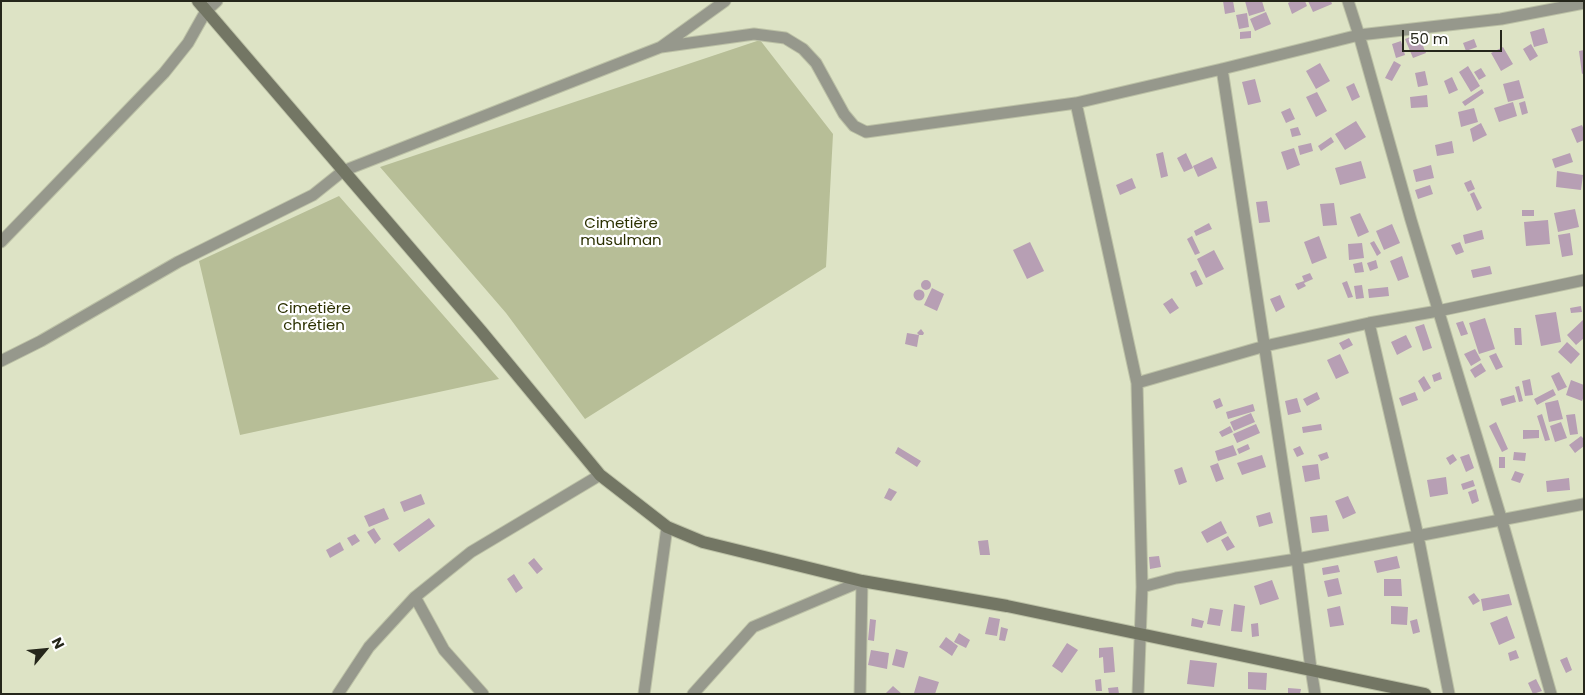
<!DOCTYPE html>
<html>
<head>
<meta charset="utf-8">
<style>
	body { margin:0 }
	#map { position:relative; width:1585px; height:695px; overflow:hidden; background:#dde3c5; font-family:Poppins,sans-serif }
	canvas { display:block }
	.frame { position:absolute; inset:0; border:2px solid #25261b; pointer-events:none }
	.north { position:absolute; left:20px; top:625px; width:50px; height:50px; -webkit-text-stroke:4px #fff; paint-order:stroke; rotate:62deg; font-size:14px; font-weight:700; line-height:20px; text-align:center; color:#25261b }
	.north::after { content:''; display:block; margin:auto; width:18px; height:22px; background:#25261b; clip-path:polygon(50% 0,100% 100%,50% 72%,0 100%) }
	.scale { position:absolute; left:1402px; top:30px; width:100px; height:22px; box-sizing:border-box; border:2px solid #25261b; border-top:0; padding-left:6px; font-size:15px; line-height:18px; white-space:nowrap; color:#25261b; -webkit-text-stroke:4px #fff; paint-order:stroke }
</style>
</head>
<body>
<div id="map">
<canvas width="1585" height="695"></canvas>
<div class="frame"></div>
<div class="north">N</div>
<div class="scale">50 m</div>
</div>
<script>
const ctx = document.querySelector('canvas').getContext('2d');
ctx.lineJoin = 'round';
function fill(path, color) { ctx.fillStyle = color; ctx.fill(path, 'evenodd'); }
const poly = rows => new Path2D(rows.map(r => 'M' + r).join(''));
function strokePath(path, color, width, dash) { ctx.strokeStyle = color; ctx.lineWidth = width; ctx.lineCap = dash ? 'butt' : 'round'; ctx.setLineDash(dash || []); ctx.stroke(path); }
function write(font, color, halo, rows, align = 'center') {
  ctx.font = font + ' Poppins,sans-serif'; ctx.lineWidth = 4.5; ctx.setLineDash([]); ctx.textBaseline = 'middle'; ctx.strokeStyle = halo; ctx.fillStyle = color; for (const [text, x, y, turn = 0] of rows) {
    ctx.save(); ctx.translate(x, y); ctx.rotate((+turn || 0) * Math.PI / 180); ctx.textAlign = isNaN(turn) ? turn : align; if (halo) ctx.strokeText(text, 0, 0); ctx.fillText(text, 0, 0); ctx.restore();
  }
}
fill(poly([
	[760,40,833,134,826,267,585,419,506,313,380,167],
	[339,196,499,379,240,435,199,261]
]), '#b7be97');
fill(poly([
	[1223,1,1233,1,1235,12,1225,14],
	[1245,1,1262,1,1265,11,1249,16],
	[1292,1,1305,1,1307,6,1292,14,1288,3],
	[1308,1,1331,1,1332,4,1313,12],
	[1266,12,1271,24,1255,31,1250,19],
	[1247,13,1249,27,1239,29,1236,15],
	[1544,28,1548,43,1534,47,1530,32],
	[1251,31,1251,38,1240,39,1240,32],
	[1418,34,1426,53,1413,58,1405,39],
	[1474,39,1477,47,1466,51,1463,43],
	[1401,41,1405,55,1396,58,1392,44],
	[1531,44,1538,56,1530,61,1523,49],
	[1503,47,1513,64,1501,71,1491,53],
	[1584,50,1584,73,1582,74,1579,51],
	[1394,61,1401,65,1392,81,1385,78],
	[1320,63,1330,81,1316,89,1306,71],
	[1468,66,1480,86,1471,92,1459,72],
	[1481,68,1486,76,1479,80,1474,72],
	[1425,71,1428,85,1418,87,1415,73],
	[1452,77,1458,90,1449,94,1444,81],
	[1255,79,1261,102,1248,105,1242,82],
	[1519,80,1524,98,1508,102,1503,84],
	[1354,83,1360,97,1352,101,1346,87],
	[1482,89,1484,93,1465,106,1462,102],
	[1317,92,1327,111,1316,117,1306,97],
	[1427,95,1428,107,1411,108,1410,97],
	[1525,101,1528,113,1522,115,1519,103],
	[1513,102,1517,116,1499,122,1494,108],
	[1290,108,1295,119,1286,123,1281,112],
	[1474,108,1478,122,1461,127,1458,112],
	[1356,121,1366,137,1345,150,1335,134],
	[1481,123,1487,135,1473,142,1470,129],
	[1582,125,1584,130,1584,140,1577,143,1571,129],
	[1298,127,1301,135,1292,137,1290,129],
	[1331,137,1334,142,1321,151,1318,146],
	[1452,141,1454,153,1437,156,1435,145],
	[1311,143,1313,151,1300,155,1298,146],
	[1294,148,1300,165,1287,170,1281,152],
	[1163,152,1168,176,1161,178,1156,154],
	[1186,153,1193,168,1184,172,1177,158],
	[1570,153,1573,162,1555,168,1552,159],
	[1212,157,1217,168,1198,177,1193,166],
	[1361,161,1366,178,1340,185,1335,168],
	[1431,165,1434,178,1416,182,1413,170],
	[1557,171,1583,175,1581,190,1556,187],
	[1132,178,1136,188,1120,195,1116,185],
	[1471,180,1475,189,1468,192,1464,183],
	[1430,185,1433,194,1418,199,1415,190],
	[1474,192,1482,208,1477,211,1470,194],
	[1267,201,1270,222,1259,223,1256,202],
	[1334,203,1337,225,1323,226,1320,204],
	[1575,209,1579,227,1558,232,1554,213],
	[1522,210,1534,210,1534,216,1522,216],
	[1360,213,1369,232,1358,237,1350,217],
	[1548,220,1550,244,1526,246,1524,222],
	[1209,223,1212,229,1196,236,1194,231],
	[1392,224,1400,243,1384,250,1376,231],
	[1482,230,1484,239,1465,244,1463,235],
	[1570,233,1573,255,1562,257,1558,235],
	[1192,236,1200,253,1195,255,1187,239],
	[1319,236,1327,258,1312,264,1304,242],
	[1374,241,1381,253,1377,256,1370,243],
	[1030,242,1044,271,1027,279,1013,250],
	[1460,242,1464,252,1456,255,1451,245],
	[1362,243,1364,258,1349,260,1348,244],
	[1214,250,1224,269,1206,278,1197,259],
	[1402,256,1409,277,1398,281,1390,261],
	[1376,260,1378,268,1370,271,1367,263],
	[1362,262,1364,272,1355,273,1353,264],
	[1490,266,1492,274,1473,278,1471,270],
	[1196,270,1203,284,1196,287,1190,273],
	[1310,273,1313,279,1304,283,1306,286,1298,290,1295,284,1304,281,1302,276],
	'921 285a5 5 0 1 1 10 0a5 5 0 1 1-10 0Z',
	[1347,281,1353,297,1348,298,1342,283],
	[1362,285,1364,298,1356,299,1354,286],
	[1388,287,1389,296,1369,298,1368,289],
	[932,288,944,294,937,311,924,305],
	'913.5 295a5.5 5.5 0 1 1 11 0a5.5 5.5 0 1 1-11 0Z',
	[1280,295,1285,307,1276,312,1270,299],
	[1172,298,1179,308,1170,314,1163,304],
	[1581,306,1582,312,1571,313,1570,308],
	[1556,312,1561,342,1541,346,1535,315],
	[1485,318,1495,349,1479,354,1469,323],
	[1584,319,1584,338,1576,345,1567,335],
	[1463,321,1468,334,1461,336,1456,323],
	[1424,324,1432,348,1423,351,1415,327],
	[1514,328,1521,328,1522,345,1515,345],
	[921,329,924,333,923,335,919,335,917,347,905,344,907,333,919,335,917,333],
	[1406,335,1412,347,1397,355,1391,342],
	[1349,338,1353,345,1343,350,1339,343],
	[1567,342,1580,354,1571,364,1558,352],
	[1475,349,1481,360,1471,366,1464,354],
	[1496,353,1503,367,1496,370,1489,356],
	[1340,354,1349,373,1336,379,1327,360],
	[1481,363,1486,371,1475,378,1470,370],
	[1440,372,1442,379,1434,382,1432,375],
	[1559,372,1567,387,1558,391,1551,376],
	[1424,376,1431,388,1424,392,1418,381],
	[1530,379,1533,395,1525,396,1522,381],
	[1571,380,1584,385,1584,396,1582,401,1566,395],
	[1519,386,1523,401,1519,402,1515,387],
	[1553,389,1556,395,1537,405,1534,399],
	[1317,392,1320,399,1307,406,1303,399],
	[1415,392,1418,400,1402,406,1399,398],
	[1514,395,1516,402,1502,406,1500,399],
	[1220,398,1223,406,1216,409,1213,401],
	[1297,398,1301,412,1288,415,1285,401],
	[1558,400,1563,419,1549,422,1545,403],
	[1253,404,1255,411,1228,419,1226,412],
	[1251,413,1255,422,1234,431,1230,422],
	[1542,414,1550,440,1545,441,1537,416],
	[1575,414,1578,434,1570,435,1566,415],
	[1496,422,1508,449,1502,452,1489,426],
	[1561,422,1567,438,1555,442,1550,426],
	[1256,424,1260,433,1237,443,1233,434],
	[1321,424,1322,430,1303,433,1302,427],
	[1230,426,1233,432,1222,437,1219,432],
	[1523,430,1539,430,1539,438,1523,439],
	[1581,436,1584,439,1584,446,1575,453,1569,445],
	[1248,444,1250,449,1239,454,1237,449],
	[1233,445,1237,455,1218,461,1215,451],
	[1300,446,1304,454,1297,457,1293,449],
	[898,447,921,461,917,467,895,453],
	[1327,452,1329,458,1321,461,1318,455],
	[1514,452,1526,453,1525,461,1513,460],
	[1453,454,1457,460,1450,465,1446,458],
	[1469,454,1474,468,1466,472,1460,457],
	[1262,455,1266,467,1242,475,1237,463],
	[1499,457,1505,457,1505,468,1499,468],
	[1218,463,1224,479,1216,482,1210,466],
	[1318,464,1320,479,1305,482,1302,466],
	[1182,467,1187,482,1179,485,1174,470],
	[1515,471,1524,474,1520,483,1511,480],
	[1446,477,1448,494,1430,497,1427,480],
	[1569,478,1570,490,1547,492,1546,481],
	[1473,480,1475,486,1463,490,1461,484],
	[889,488,897,492,891,501,884,498],
	[1476,489,1479,501,1472,504,1468,492],
	[421,494,425,504,404,512,400,502],
	[1348,496,1356,513,1343,519,1335,501],
	[384,508,389,519,369,527,364,516],
	[1270,512,1273,523,1259,527,1256,516],
	[1327,515,1329,531,1312,533,1310,517],
	[429,518,435,526,399,552,393,544],
	[1221,521,1227,533,1207,543,1201,532],
	[374,528,381,539,375,544,367,532],
	[355,534,360,541,352,546,347,538],
	[1228,536,1235,547,1227,551,1221,540],
	[988,540,990,555,980,555,978,541],
	[340,542,344,550,330,558,326,550],
	[1159,556,1161,567,1150,569,1149,557],
	[1397,556,1400,568,1377,573,1374,561],
	[534,558,543,569,537,574,528,563],
	[1338,565,1340,572,1323,575,1322,568],
	[514,574,523,588,516,593,507,579],
	[1338,578,1342,594,1328,597,1324,581],
	[1384,579,1401,579,1402,596,1384,596],
	[1272,580,1279,599,1260,605,1254,586],
	[1474,593,1480,601,1473,605,1468,597],
	[1509,594,1512,605,1483,611,1481,599],
	[1234,604,1245,606,1242,632,1231,631],
	[1340,606,1344,625,1330,627,1327,609],
	[1391,606,1408,607,1407,625,1391,624],
	[1210,608,1223,610,1220,626,1207,624],
	[1507,616,1515,638,1499,645,1490,623],
	[989,617,1000,619,997,636,985,634],
	[1192,618,1204,621,1202,628,1191,626],
	[870,619,876,620,874,641,868,640],
	[1417,619,1420,632,1413,634,1410,621],
	[1258,623,1259,636,1252,637,1251,624],
	[1001,627,1008,629,1005,641,999,640],
	[959,633,970,640,966,648,954,642],
	[946,637,958,646,952,656,939,647],
	[1067,643,1078,650,1062,673,1052,666],
	[1113,647,1115,672,1104,673,1103,657,1099,658,1099,648],
	[896,649,908,652,904,668,892,665],
	[871,650,889,653,887,669,868,665],
	[1516,650,1519,658,1510,661,1508,653],
	[1567,657,1572,670,1566,673,1560,660],
	[1190,660,1217,663,1214,687,1187,684],
	[1248,672,1267,673,1266,690,1248,689],
	[919,676,939,682,935,694,914,693],
	[1101,679,1102,691,1096,691,1095,680],
	[1536,679,1542,691,1533,694,1528,683],
	[893,686,902,694,885,694],
	[1118,687,1119,694,1109,694,1108,688],
	[1288,688,1301,689,1300,694,1288,694]
]), '#b79fb4');
const street = poly([
	[1348,1,1359,35,1411,220,1502,521,1551,694],
	[661,47,754,34,785,38,803,49,816,63,844,114,854,126,866,132,1076,103,1222,69,1359,35,1501,19,1584,3],
	[1222,69,1297,559,1311,669,1315,694],
	[1076,103,1137,383,1142,587,1138,694],
	[1,242,164,73,188,43,206,11,217,1],
	[1369,323,1418,536,1449,694],
	[1,361,41,341,178,262,313,195,343,171,661,47,725,1],
	[1137,383,1265,346,1369,323,1438,311,1584,280],
	[1142,587,1176,578,1297,559,1584,504],
	[415,597,444,650,483,694],
	[338,694,369,647,415,597,471,552,600,475],
	[644,694,667,527],
	[693,694,753,627,862,581,860,694]
]);
const secondary = poly([
	[198,1,481,331,600,475,667,527,703,542,862,581,1007,606,1425,694]
]);
strokePath(street, '#bcc1a6', 13);
strokePath(secondary, '#bcc1a6', 14);
strokePath(street, '#96988c', 11);
strokePath(secondary, '#737664', 12);
write('15px', '#2b3000', '#fff', [
	["Cimetière",621,224],
	["musulman",621,241],
	["Cimetière",314,309],
	["chrétien",314,326]
]);
</script>
</body>
</html>
